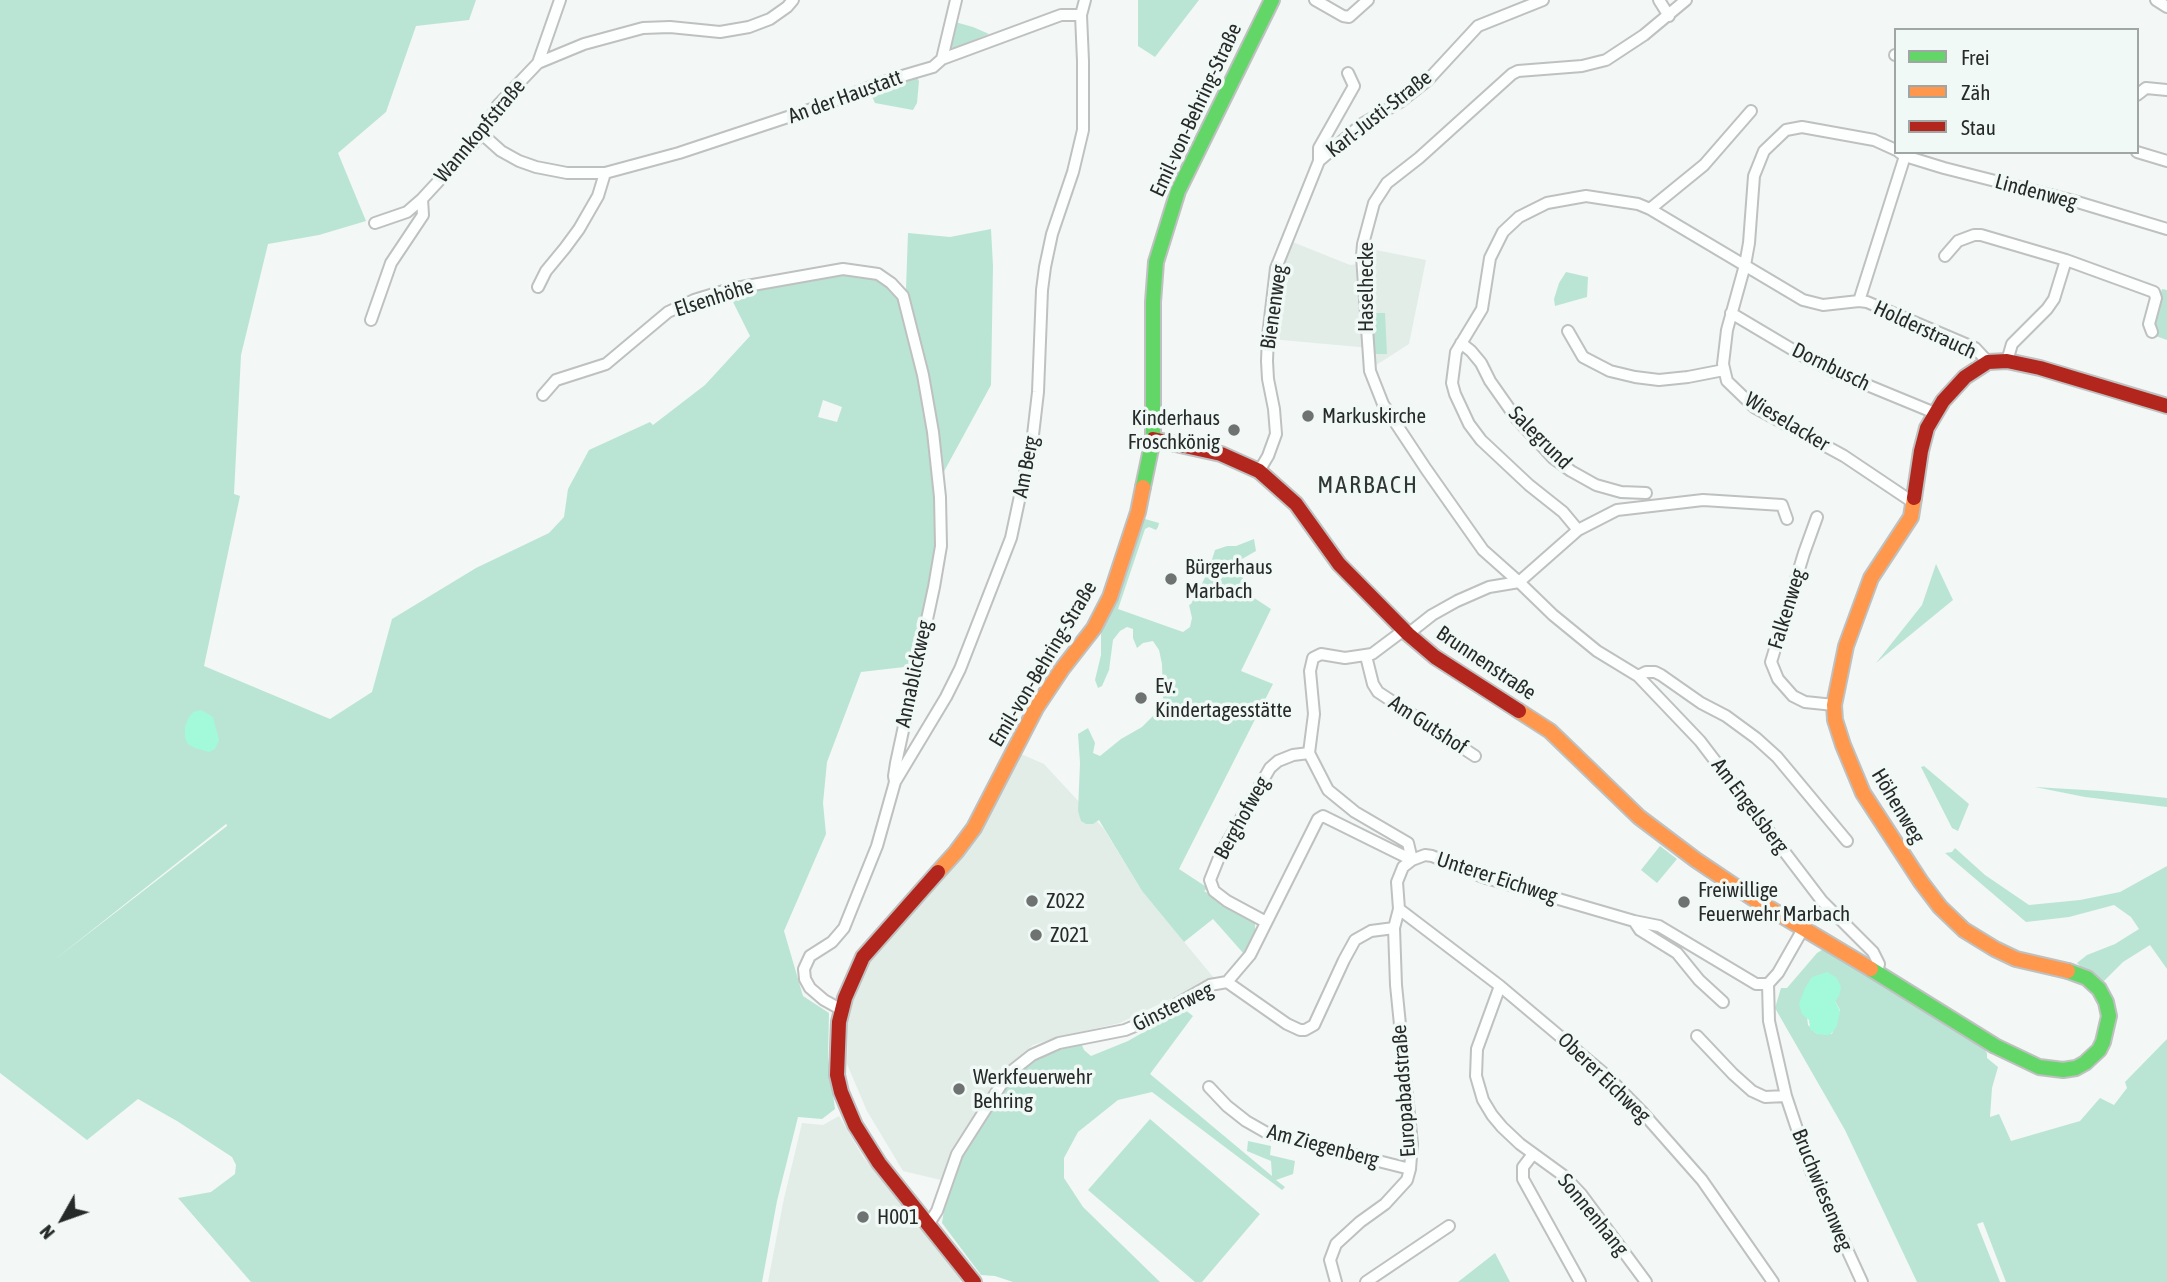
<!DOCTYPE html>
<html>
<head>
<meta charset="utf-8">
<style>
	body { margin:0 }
	#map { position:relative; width:2167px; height:1282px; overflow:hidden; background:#f3f7f5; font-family:"Asap Condensed",sans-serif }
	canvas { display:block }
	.legend { position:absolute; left:1894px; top:28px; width:245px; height:126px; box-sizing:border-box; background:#f1f9f6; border:2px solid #a0a6a4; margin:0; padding:9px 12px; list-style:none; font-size:21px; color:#262a28 }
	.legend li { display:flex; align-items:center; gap:14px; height:35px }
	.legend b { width:35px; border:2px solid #a0a6a4 }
	.north { position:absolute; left:28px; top:1184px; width:70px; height:70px; -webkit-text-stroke:5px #f1f9f6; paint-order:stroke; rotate:230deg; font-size:19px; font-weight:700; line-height:28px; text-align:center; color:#262a28 }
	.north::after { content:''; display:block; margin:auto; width:24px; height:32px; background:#262a28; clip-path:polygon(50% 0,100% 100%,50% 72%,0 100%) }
</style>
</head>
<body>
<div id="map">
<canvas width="2167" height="1282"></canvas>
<ul class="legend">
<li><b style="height:9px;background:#63d668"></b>Frei</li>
<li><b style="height:9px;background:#ff974d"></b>Zäh</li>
<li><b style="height:9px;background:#b3261e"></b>Stau</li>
</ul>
<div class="north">N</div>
</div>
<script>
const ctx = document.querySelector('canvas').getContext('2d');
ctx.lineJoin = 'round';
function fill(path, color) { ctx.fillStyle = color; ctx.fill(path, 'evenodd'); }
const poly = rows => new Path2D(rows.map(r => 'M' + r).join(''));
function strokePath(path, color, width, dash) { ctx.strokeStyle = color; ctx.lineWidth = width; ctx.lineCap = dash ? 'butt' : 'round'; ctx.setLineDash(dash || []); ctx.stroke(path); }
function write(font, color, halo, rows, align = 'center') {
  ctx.font = font + ' "Asap Condensed",sans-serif'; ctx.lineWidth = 7; ctx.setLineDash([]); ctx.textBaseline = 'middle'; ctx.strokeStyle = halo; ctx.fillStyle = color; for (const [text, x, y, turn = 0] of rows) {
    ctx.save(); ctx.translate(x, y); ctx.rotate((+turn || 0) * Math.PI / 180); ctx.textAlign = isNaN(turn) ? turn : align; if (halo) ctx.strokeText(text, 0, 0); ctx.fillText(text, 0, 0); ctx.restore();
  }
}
fill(poly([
	[1290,241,1350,265,1366,263,1366,248,1426,260,1409,344,1373,367,1370,348,1271,339,1276,290,1283,258],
	[1021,754,1044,764,1104,829,1142,891,1214,978,1120,1023,1054,1038,1033,1045,1005,1068,951,1150,941,1180,903,1171,867,1111,847,1064,848,1024,853,1003,869,961,901,921,970,847,979,836],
	[839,1116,863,1157,961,1280,959,1282,768,1282,783,1203,802,1123,823,1125]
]), '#e2ede8');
fill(poly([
	[0,0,476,0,469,20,416,26,386,112,338,153,366,221,319,235,268,244,241,355,234,494,240,496,204,666,330,719,372,692,392,619,476,568,549,533,564,517,568,489,589,450,650,422,653,425,705,385,750,336,729,294,843,272,878,277,899,294,906,289,908,233,950,237,991,229,993,266,991,385,941,477,936,545,931,585,922,619,913,666,861,672,827,762,823,803,826,834,784,931,803,996,829,1013,828,1058,835,1109,822,1119,798,1117,777,1201,762,1282,251,1282,178,1198,211,1192,235,1174,236,1165,232,1157,177,1121,138,1099,87,1140,0,1073],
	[823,400,842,407,837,422,818,417],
	[227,825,227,826,53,961,226,824],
	[1138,0,1199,0,1155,57,1138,46],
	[955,22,973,27,989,34,953,49,949,47],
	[916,76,919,81,917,103,913,110,875,103,871,94],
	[1566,272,1588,277,1587,297,1555,306,1554,299,1559,283],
	[2162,289,2167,290,2167,340,2153,335,2153,323],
	[1372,313,1385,313,1387,354,1374,354],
	[1145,519,1159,523,1158,527,1156,530,1149,527,1145,529,1118,609,1183,632,1190,627,1192,618,1189,605,1191,604,1208,572,1215,550,1227,546,1236,546,1254,539,1256,551,1242,559,1242,573,1244,586,1242,590,1271,609,1241,671,1273,684,1179,869,1208,888,1204,891,1255,923,1255,931,1244,954,1213,919,1184,942,1142,891,1099,820,1093,824,1086,824,1081,821,1078,811,1080,763,1078,734,1088,728,1095,743,1093,753,1100,756,1121,739,1142,727,1162,707,1163,698,1162,664,1159,650,1153,641,1143,643,1137,648,1133,638,1133,629,1127,627,1120,631,1113,640,1109,670,1102,686,1098,688,1095,680,1101,655,1101,634],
	[1936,564,1953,600,1876,663,1922,605],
	[1924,766,1969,804,1958,831,1952,828,1921,767],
	[2035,787,2102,791,2167,798,2167,807,2085,797],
	[1660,846,1677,859,1657,883,1641,870],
	[1955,848,1985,875,2029,905,2080,900,2120,892,2167,866,2167,969,2150,945,2123,962,2104,981,2092,977,2077,963,2087,955,2115,944,2139,929,2131,917,2114,905,2069,917,2026,922,1945,853,1952,852],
	[1825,948,1980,1043,1987,1053,1987,1058,1998,1067,1992,1088,1990,1117,1999,1114,2011,1141,2080,1121,2100,1098,2114,1105,2127,1088,2125,1082,2167,1039,2167,1282,2006,1282,1983,1222,1977,1224,2000,1282,1917,1282,1845,1130,1775,1008,1781,988,1787,988,1817,953],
	[1835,1001,1840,1010,1832,1034,1817,1034,1808,1025,1807,1017],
	[1184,1009,1193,1016,1150,1074,1272,1176,1271,1161,1247,1151,1248,1141,1271,1146,1270,1155,1295,1161,1293,1174,1276,1180,1285,1187,1282,1190,1152,1092,1118,1100,1078,1132,1064,1158,1064,1178,1083,1207,1160,1282,1013,1282,995,1276,981,1275,942,1223,944,1210,960,1156,1012,1080,1034,1061,1060,1050,1081,1043,1084,1050,1091,1056,1128,1041],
	[1150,1119,1260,1214,1202,1282,1195,1282,1088,1190],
	[1495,1253,1510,1282,1458,1282]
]), '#bae5d5');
fill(poly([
	[201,710,213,717,219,740,215,749,209,752,195,748,188,744,185,738,185,727,188,719,193,712],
	[1827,972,1837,978,1841,987,1839,996,1835,1001,1840,1011,1837,1026,1831,1034,1826,1035,1817,1034,1810,1029,1809,1020,1802,1014,1799,1004,1805,988,1812,977]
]), '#a3fadb');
const street = poly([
	[1315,0,1343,16,1349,17,1368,0],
	[1659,0,1669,16],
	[1686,0,1644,35,1606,60,1582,66,1518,71,1512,74,1419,158,1387,183,1374,203,1363,244,1362,256,1370,371,1383,404,1426,469,1483,550,1519,582,1578,530,1617,510,1703,500,1782,505,1787,519],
	[2156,0,2167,7],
	[1895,55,1896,55],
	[942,59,956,0],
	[538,63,584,44,643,28,670,27,720,32,749,27,770,19,787,7,793,0],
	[2137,95,2146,88,2167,90],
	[482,134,501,151,519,161,536,167,567,173,605,173,679,153,812,109,892,79,933,67,942,59,1061,15,1081,15],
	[1896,150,1874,140,1802,127,1786,130,1764,151,1754,176,1749,243,1745,265,1727,330,1723,364,1727,381,1754,407,1844,456,1914,503],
	[1899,152,1905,156,1944,168,2074,201,2167,229],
	[2137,152,2167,161],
	[1319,161,1362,124,1400,102,1428,80,1478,26,1543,0],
	[1650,209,1704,165,1751,111],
	[375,223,407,212,422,199,482,134,498,105,538,63,560,0],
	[1945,256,1958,241,1974,235,1981,235,2066,260,2054,299,2047,309,2012,344,2007,361],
	[2066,260,2154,292,2156,298,2149,324,2152,332],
	[538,287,546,271,565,248,579,229,598,196,605,173],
	[1859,301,1905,156],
	[1731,313,1805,357,1833,371,1935,413],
	[371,320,391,263,423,215,422,199],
	[1568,331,1583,357,1610,371,1635,377,1659,380,1688,377,1724,370],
	[1461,343,1471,351,1481,363,1490,381,1516,418,1553,458,1571,471,1596,485,1621,492,1646,493],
	[543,395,556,380,606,364,668,312,694,300,730,289,843,269,878,274,891,283,903,296,923,375,933,432,940,497,941,546,934,587,896,763,894,776,895,782,877,846,844,928,832,942,810,956,804,969,805,979,810,988,824,1000,842,1010],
	[1259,471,1268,456,1276,434,1274,409,1268,379,1267,361,1268,336,1276,268,1319,161,1319,148,1354,86,1348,73],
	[1817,517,1804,553,1771,662,1778,679,1793,696,1805,702,1834,705],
	[1578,530,1563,512,1529,485,1481,440,1469,424,1455,394,1452,383,1456,352,1482,309,1490,258,1503,232,1519,217,1547,203,1586,196,1638,204,1650,209,1803,300,1823,305,1859,301,1867,302,1975,348,1988,362],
	[1404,630,1372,654,1345,658,1321,654,1313,658,1310,671,1314,714,1309,753,1328,790,1355,812,1408,843,1412,860],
	[1408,634,1432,615,1457,601,1489,587,1519,582,1553,615,1597,651,1638,676,1700,741,1822,901,1873,952,1879,964,1877,972],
	[1366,656,1373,684,1378,692,1475,756],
	[1638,676,1646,672,1655,672,1661,675,1701,703,1726,716,1756,738,1777,757,1847,841],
	[895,782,946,697,960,669,1011,538,1033,435,1038,392,1042,290,1045,267,1052,234,1073,172,1083,130,1083,61,1081,15,1085,0],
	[1399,909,1500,986,1607,1076,1643,1113,1702,1180,1773,1282],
	[1634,921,1640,930,1677,953,1699,980,1723,1002],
	[1266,922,1227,901,1214,891,1210,880,1220,855,1270,768,1278,761,1293,755,1309,753],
	[1227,982,1287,1024,1300,1030,1305,1030,1314,1025,1344,960,1355,940,1371,931,1394,928],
	[1768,984,1769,1021,1786,1096,1811,1171,1862,1282],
	[1500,986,1477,1049,1476,1076,1483,1100,1492,1115,1502,1127,1520,1144,1564,1176,1581,1194,1646,1282],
	[1697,1036,1733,1074,1752,1091,1765,1097,1786,1096],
	[1209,1087,1227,1106,1246,1121,1267,1133,1410,1169],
	[1533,1154,1523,1167,1523,1179,1580,1282],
	[928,1225,937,1211,957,1154,1008,1074,1032,1055,1059,1043,1125,1030,1147,1021,1210,985,1227,982,1250,955,1318,819,1323,816,1412,860],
	[1336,1282,1330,1260,1336,1244,1360,1222,1385,1204,1407,1180,1410,1169,1412,1144,1396,985,1394,928,1399,909,1397,882,1403,867,1412,860,1425,855,1432,856,1483,877,1634,921,1659,926,1756,984,1768,984,1778,973,1803,929],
	[1366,1282,1449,1226]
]);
const fast = poly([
	[1143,487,1153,439,1153,302,1156,262,1178,191,1272,0],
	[1871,969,1995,1046,2039,1067,2063,1070,2076,1068,2085,1063,2099,1050,2103,1042,2109,1016,2106,1002,2099,989,2087,978,2068,971]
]);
const slow = poly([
	[1914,498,1911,517,1871,578,1846,646,1834,705,1835,720,1843,745,1863,793,1921,882,1940,907,1964,930,1995,949,2016,959,2068,971],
	[1519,711,1550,731,1639,817,1696,860,1754,899,1871,969],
	[938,872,956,852,974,828,1036,708,1062,669,1094,628,1110,597,1138,512,1143,487]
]);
const jam = poly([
	[1153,439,1221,454,1259,471,1296,504,1339,564,1408,634,1435,657,1519,711],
	[1914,498,1921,451,1927,428,1943,401,1965,377,1988,362,2007,361,2040,368,2167,406],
	[938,872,863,957,845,998,839,1022,837,1075,841,1092,855,1125,879,1163,974,1282]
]);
strokePath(street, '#bec1c0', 14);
strokePath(fast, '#bec1c0', 18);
strokePath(slow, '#bec1c0', 18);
strokePath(jam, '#bec1c0', 18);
strokePath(street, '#fdfefe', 10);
strokePath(fast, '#63d668', 14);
strokePath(slow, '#ff974d', 14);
strokePath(jam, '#b3261e', 14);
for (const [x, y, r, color] of [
	[1308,416,7,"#6e7270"],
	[1234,430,7,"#6e7270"],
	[1171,579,7,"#6e7270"],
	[1141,698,7,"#6e7270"],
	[1032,901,7,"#6e7270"],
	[1684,902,7,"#6e7270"],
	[1036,935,7,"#6e7270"],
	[959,1089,7,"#6e7270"],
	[863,1217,7,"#6e7270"]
]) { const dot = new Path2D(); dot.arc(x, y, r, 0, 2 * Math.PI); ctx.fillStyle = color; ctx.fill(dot); strokePath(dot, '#f1f9f6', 2.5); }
write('21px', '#262a28', '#f1f9f6', [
	["An der Haustatt",845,97,-20],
	["Emil-von-Behring-Straße",1196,110,-65],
	["Karl-Justi-Straße",1379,114,-38],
	["Wannkopfstraße",480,131,-50],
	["Lindenweg",2036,192,15],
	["Haselhecke",1366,287,-90],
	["Elsenhöhe",714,298,-18],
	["Bienenweg",1274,307,-82],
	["Holderstrauch",1925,330,25],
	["Dornbusch",1831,367,26],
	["Wieselacker",1787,422,31],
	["Salegrund",1540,438,45],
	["Am Berg",1026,467,-79],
	["Falkenweg",1787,609,-73],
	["Brunnenstraße",1486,663,34],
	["Emil-von-Behring-Straße",1043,664,-59],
	["Annablickweg",914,674,-78],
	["Am Gutshof",1428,725,33],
	["Am Engelsberg",1750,806,53],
	["Höhenweg",1898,806,59],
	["Berghofweg",1242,818,-61],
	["Unterer Eichweg",1497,878,18],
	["Ginsterweg",1173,1007,-26],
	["Oberer Eichweg",1604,1078,44],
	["Europabadstraße",1404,1091,-94],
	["Am Ziegenberg",1323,1146,15],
	["Bruchwiesenweg",1822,1190,68],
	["Sonnenhang",1593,1215,51]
]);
write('21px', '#262a28', '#f1f9f6', [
	["Markuskirche",1322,416],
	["Kinderhaus",1220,418,"right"],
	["Froschkönig",1220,442,"right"],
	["Bürgerhaus",1185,567],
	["Marbach",1185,591],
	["Ev.",1155,686],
	["Kindertagesstätte",1155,710],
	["Freiwillige",1698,890],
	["Feuerwehr Marbach",1698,914],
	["Z022",1046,901],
	["Z021",1050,935],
	["Werkfeuerwehr",973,1077],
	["Behring",973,1101],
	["H001",877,1217]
], 'left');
ctx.letterSpacing = '2px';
write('24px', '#303633', '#f1f9f6', [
	["MARBACH",1368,485]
]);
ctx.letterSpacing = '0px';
</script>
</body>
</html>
